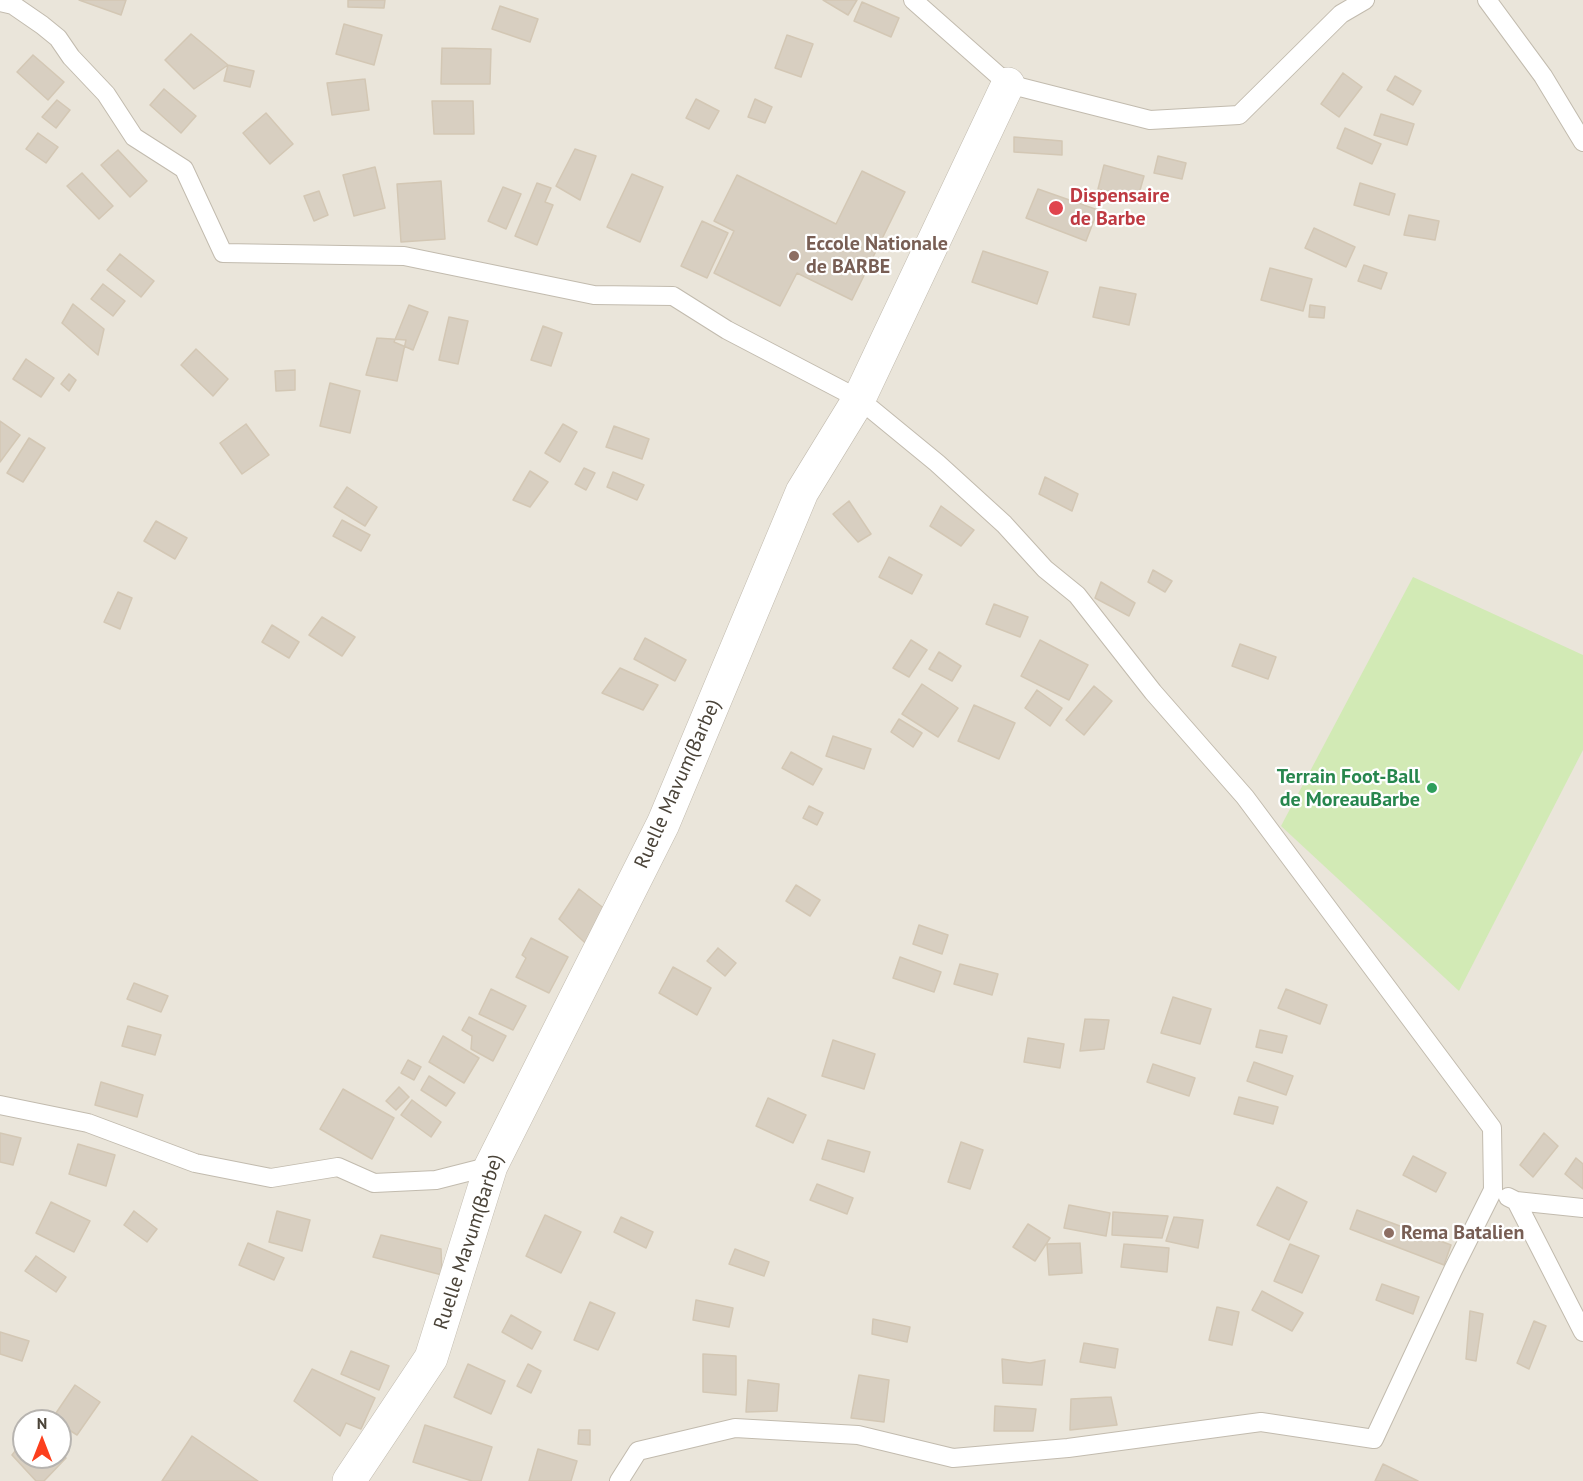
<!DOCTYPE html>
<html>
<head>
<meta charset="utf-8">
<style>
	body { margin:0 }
	#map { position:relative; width:1583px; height:1481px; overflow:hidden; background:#f6f3ec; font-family:"PT Sans",sans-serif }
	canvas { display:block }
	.north { position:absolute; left:12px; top:1409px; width:60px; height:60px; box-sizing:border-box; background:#fff; border:2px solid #b7b4b0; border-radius:50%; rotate:0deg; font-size:16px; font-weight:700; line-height:24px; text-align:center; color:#4b4439 }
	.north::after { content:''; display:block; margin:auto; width:21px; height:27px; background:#fc3f1d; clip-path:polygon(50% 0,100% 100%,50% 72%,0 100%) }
</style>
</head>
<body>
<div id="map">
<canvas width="1583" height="1481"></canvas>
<div class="north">N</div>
</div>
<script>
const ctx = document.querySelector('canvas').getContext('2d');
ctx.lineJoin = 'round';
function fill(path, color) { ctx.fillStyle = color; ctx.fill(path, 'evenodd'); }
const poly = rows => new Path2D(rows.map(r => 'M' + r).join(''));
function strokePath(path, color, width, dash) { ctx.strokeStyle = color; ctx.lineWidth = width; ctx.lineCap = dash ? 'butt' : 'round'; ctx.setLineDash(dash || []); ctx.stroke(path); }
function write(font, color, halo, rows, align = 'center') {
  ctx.font = font + ' "PT Sans",sans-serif'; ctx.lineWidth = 4.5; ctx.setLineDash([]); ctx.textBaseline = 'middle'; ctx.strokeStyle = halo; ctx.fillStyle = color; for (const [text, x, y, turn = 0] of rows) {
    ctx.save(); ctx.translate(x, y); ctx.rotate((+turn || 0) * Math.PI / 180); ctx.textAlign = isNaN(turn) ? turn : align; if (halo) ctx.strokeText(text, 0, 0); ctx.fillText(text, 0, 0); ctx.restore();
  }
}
fill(poly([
	[0,0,1583,0,1583,1481,0,1481],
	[24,1421,60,1421,60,1457,24,1457]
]), '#eae5da');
fill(poly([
	[1413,577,1583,655,1583,750,1459,991,1281,826]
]), '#d2eab5');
const building = poly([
	[79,0,126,0,121,15,79,0],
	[348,0,385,0,384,8,348,7,348,0],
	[823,0,857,0,848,15,823,0],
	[862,2,899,18,891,37,854,21,862,2],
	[500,6,538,19,530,42,492,29,500,6],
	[344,24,382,35,374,65,336,54,344,24],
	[191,34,228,65,194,89,165,60,191,34],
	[787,35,813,44,801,77,775,68,787,35],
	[442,48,491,49,490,84,441,84,442,48],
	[33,55,64,82,48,100,17,72,33,55],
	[228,65,254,71,250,87,224,81,228,65],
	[1343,73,1362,87,1339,117,1321,104,1343,73],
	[1395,76,1421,91,1413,105,1387,90,1395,76],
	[365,79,369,110,332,115,327,83,365,79],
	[164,89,196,116,181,133,150,105,164,89],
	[696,99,719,111,709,129,686,118,696,99],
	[755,99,772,107,765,123,748,117,755,99],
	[57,100,70,110,56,128,42,117,57,100],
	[432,101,473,101,474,134,434,134,432,101],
	[266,113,293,144,270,164,243,133,266,113],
	[1381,114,1414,124,1407,145,1374,135,1381,114],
	[1345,128,1381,144,1372,164,1337,148,1345,128],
	[38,133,58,147,46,163,26,149,38,133],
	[1014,137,1062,141,1062,155,1014,152,1014,137],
	[575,149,596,156,580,200,556,186,575,149],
	[118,150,147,181,130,197,101,165,118,150],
	[1158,156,1186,163,1182,179,1154,173,1158,156],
	[1104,165,1144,176,1137,201,1098,189,1104,165],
	[375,167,385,208,354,216,343,175,375,167],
	[862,171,905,192,852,300,797,273,780,306,714,273,734,231,714,221,737,175,836,224,862,171],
	[82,173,113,206,99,219,67,186,82,173],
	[632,174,663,187,640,242,607,227,632,174],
	[441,181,445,239,401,242,397,184,441,181],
	[537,183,551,188,545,202,553,205,537,245,515,236,537,183],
	[1360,183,1395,194,1389,215,1354,205,1360,183],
	[503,187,521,194,506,229,488,221,503,187],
	[1038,189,1098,210,1086,241,1026,218,1038,189],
	[319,191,328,215,314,221,304,196,319,191],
	[1409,215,1439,221,1435,240,1404,235,1409,215],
	[702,221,728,233,707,278,681,266,702,221],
	[1314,228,1355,247,1346,267,1305,248,1314,228],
	[983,251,1048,272,1037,304,972,282,983,251],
	[120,254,154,281,141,297,107,270,120,254],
	[1364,265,1387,273,1381,289,1358,281,1364,265],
	[1270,268,1312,279,1303,311,1261,300,1270,268],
	[103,284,125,301,113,316,91,299,103,284],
	[1100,287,1136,294,1129,325,1093,317,1100,287],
	[73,304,104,329,98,355,62,323,73,304],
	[409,305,428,312,413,350,394,342,409,305],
	[1310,305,1325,307,1324,318,1309,317,1310,305],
	[449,317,468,321,458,364,439,360,449,317],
	[543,326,562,333,551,366,531,360,543,326],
	[377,338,406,340,397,381,366,375,377,338],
	[196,349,228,379,213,396,181,365,196,349],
	[26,359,54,378,41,397,13,379,26,359],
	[295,370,295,390,276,391,275,371,295,370],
	[69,374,76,380,69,391,61,384,69,374],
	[330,383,360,391,350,433,320,426,330,383],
	[0,421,20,435,0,462,0,421],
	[246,424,269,455,242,474,220,443,246,424],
	[563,424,577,432,560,462,545,453,563,424],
	[614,426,649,439,642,459,606,447,614,426],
	[29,438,45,448,23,482,7,473,29,438],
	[584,468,595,473,586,490,575,484,584,468],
	[530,471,548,482,530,507,513,500,530,471],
	[613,472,644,485,637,500,607,487,613,472],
	[1045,477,1078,494,1072,511,1039,494,1045,477],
	[347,487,377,507,365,526,334,507,347,487],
	[849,501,871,534,858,542,833,514,849,501],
	[941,506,974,530,961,546,930,526,941,506],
	[342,520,370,535,361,551,333,536,342,520],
	[156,521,187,538,175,559,144,541,156,521],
	[889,557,922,575,912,594,879,577,889,557],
	[1153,570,1172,581,1165,592,1148,582,1153,570],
	[1101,582,1135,603,1129,616,1095,598,1101,582],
	[118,592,132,598,120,629,104,622,118,592],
	[994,604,1028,617,1020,637,986,624,994,604],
	[322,617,355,637,342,656,309,635,322,617],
	[272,625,299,642,289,658,262,642,272,625],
	[645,638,686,660,675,681,634,659,645,638],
	[911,640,927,650,909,677,893,668,911,640],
	[1040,640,1088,665,1069,700,1021,676,1040,640],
	[1240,644,1276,657,1268,679,1232,666,1240,644],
	[939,652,961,666,952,681,929,669,939,652],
	[620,668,658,685,643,710,602,693,620,668],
	[922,684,958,708,938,737,902,714,922,684],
	[1094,686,1112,701,1084,735,1066,720,1094,686],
	[1037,690,1062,708,1050,726,1025,708,1037,690],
	[974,705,1015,723,999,759,958,741,974,705],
	[899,719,922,733,913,747,891,732,899,719],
	[833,736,871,749,864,769,826,756,833,736],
	[791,752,822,769,813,785,782,768,791,752],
	[809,806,823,813,817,825,803,818,809,806],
	[796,885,820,900,810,916,786,901,796,885],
	[579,889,610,913,593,950,559,919,579,889],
	[919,925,948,935,942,954,913,944,919,925],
	[531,938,568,957,549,993,516,977,526,958,522,955,531,938],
	[718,948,736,963,725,976,707,961,718,948],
	[900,957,941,972,934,992,893,978,900,957],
	[960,964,998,974,992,995,954,984,960,964],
	[673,967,711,988,697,1015,659,993,673,967],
	[134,983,168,996,161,1012,127,999,134,983],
	[491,989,526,1006,513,1030,479,1014,491,989],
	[1286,989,1327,1005,1320,1024,1278,1008,1286,989],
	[1173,997,1211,1009,1200,1044,1161,1033,1173,997],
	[469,1017,506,1036,493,1061,471,1049,472,1036,462,1030,469,1017],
	[1085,1019,1109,1020,1104,1049,1080,1051,1085,1019],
	[128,1026,161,1035,155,1055,122,1046,128,1026],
	[1260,1030,1287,1036,1282,1053,1256,1047,1260,1030],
	[443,1036,479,1058,464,1083,429,1062,443,1036],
	[1028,1038,1064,1044,1060,1068,1024,1062,1028,1038],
	[833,1040,875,1054,864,1089,822,1076,833,1040],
	[408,1060,421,1067,414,1080,401,1073,408,1060],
	[1254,1062,1293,1076,1286,1095,1247,1081,1254,1062],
	[1153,1064,1195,1078,1189,1096,1147,1082,1153,1064],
	[429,1076,455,1093,446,1106,421,1090,429,1076],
	[101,1082,143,1095,137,1117,95,1105,101,1082],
	[399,1087,409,1097,396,1110,386,1101,399,1087],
	[343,1089,394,1118,372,1159,320,1129,343,1089],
	[1239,1097,1278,1107,1273,1124,1234,1114,1239,1097],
	[768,1098,806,1115,793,1143,756,1126,768,1098],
	[412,1100,441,1122,431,1137,401,1115,412,1100],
	[0,1133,21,1138,13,1165,0,1162,0,1133],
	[1544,1133,1558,1146,1533,1177,1520,1165,1544,1133],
	[828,1140,870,1152,864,1172,822,1159,828,1140],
	[961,1142,983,1150,970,1189,948,1182,961,1142],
	[78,1144,115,1155,106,1186,69,1174,78,1144],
	[1413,1156,1446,1173,1436,1192,1403,1175,1413,1156],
	[1576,1158,1583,1164,1583,1189,1565,1174,1576,1158],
	[817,1184,853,1198,847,1214,810,1200,817,1184],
	[1277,1187,1307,1202,1289,1240,1257,1225,1277,1187],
	[51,1202,90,1221,74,1252,36,1233,51,1202],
	[1069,1205,1110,1213,1106,1236,1064,1228,1069,1205],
	[1357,1210,1451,1245,1444,1265,1350,1229,1357,1210],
	[134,1211,157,1229,147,1242,124,1225,134,1211],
	[277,1211,310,1220,302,1251,269,1242,277,1211],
	[1113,1212,1168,1216,1162,1238,1112,1235,1113,1212],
	[545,1215,581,1232,561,1273,526,1256,545,1215],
	[621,1217,653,1232,646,1248,614,1232,621,1217],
	[1174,1217,1203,1220,1198,1248,1166,1241,1174,1217],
	[1028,1224,1050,1238,1035,1261,1013,1247,1028,1224],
	[381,1235,441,1249,442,1275,373,1257,381,1235],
	[248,1243,284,1258,274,1280,239,1265,248,1243],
	[1080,1243,1082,1273,1049,1275,1047,1244,1080,1243],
	[1124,1244,1169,1248,1167,1272,1121,1267,1124,1244],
	[1290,1244,1319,1256,1302,1293,1274,1281,1290,1244],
	[735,1249,769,1262,764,1276,729,1264,735,1249],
	[36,1256,66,1277,56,1292,25,1271,36,1256],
	[1382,1284,1419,1297,1413,1314,1376,1300,1382,1284],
	[1262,1291,1303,1313,1292,1331,1252,1310,1262,1291],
	[696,1300,733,1308,729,1327,693,1320,696,1300],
	[590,1302,615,1313,598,1350,574,1340,590,1302],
	[1217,1307,1239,1312,1232,1345,1209,1340,1217,1307],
	[1470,1311,1483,1314,1476,1361,1466,1359,1470,1311],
	[511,1315,541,1332,532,1349,502,1332,511,1315],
	[873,1319,910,1327,907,1342,872,1334,873,1319],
	[1534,1321,1546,1326,1529,1369,1517,1363,1534,1321],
	[0,1332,29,1341,22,1361,0,1354,0,1332],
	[1084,1343,1118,1349,1115,1368,1080,1362,1084,1343],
	[351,1351,389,1366,379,1390,341,1374,351,1351],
	[703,1354,736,1356,736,1395,703,1392,703,1354],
	[1002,1359,1030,1363,1045,1360,1042,1385,1003,1383,1002,1359],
	[468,1364,505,1381,491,1414,454,1397,468,1364],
	[528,1364,541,1371,531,1393,517,1386,528,1364],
	[312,1369,375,1398,361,1429,346,1423,340,1436,294,1401,312,1369],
	[859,1375,889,1380,884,1422,851,1418,859,1375],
	[748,1380,779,1384,777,1411,746,1412,748,1380],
	[75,1385,100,1402,77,1435,60,1424,60,1421,56,1421,52,1419,75,1385],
	[1111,1397,1117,1425,1070,1430,1071,1399,1111,1397],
	[995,1406,1036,1409,1033,1431,994,1431,995,1406],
	[425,1425,492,1447,481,1481,472,1481,413,1462,425,1425],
	[579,1430,590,1430,590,1445,578,1444,579,1430],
	[192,1436,258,1481,162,1481,192,1436],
	[24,1440,24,1457,60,1457,60,1452,66,1458,44,1481,36,1481,12,1455,24,1440],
	[538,1449,577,1461,571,1481,529,1481,538,1449],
	[1383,1464,1418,1481,1375,1481,1383,1464]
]);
fill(building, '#d8cfc1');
strokePath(building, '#d3c7b4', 1.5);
const service = poly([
	[913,0,1008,84,1150,120,1239,115,1341,14,1365,0],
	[1487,0,1543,76,1583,142],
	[0,2,13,5,42,25,58,38,71,57,106,94,134,137,184,169,223,253,404,256,594,295,673,296,727,330,859,399,937,463,1004,524,1045,569,1077,595,1153,692,1245,797,1492,1128,1493,1190,1453,1270,1374,1439,1261,1422,1068,1448,953,1458,858,1435,735,1428,638,1451,619,1481],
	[0,1105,88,1123,195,1163,271,1178,338,1167,374,1183,436,1180,491,1166],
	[1508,1197,1516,1201,1583,1208],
	[1516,1201,1583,1332]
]);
const minor = poly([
	[349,1481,431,1358,491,1166,663,824,802,492,859,399,1008,84]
]);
strokePath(service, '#c2bbae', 20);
strokePath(minor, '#c2bbae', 34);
strokePath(service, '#fff', 18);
strokePath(minor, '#fff', 33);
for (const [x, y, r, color] of [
	[1056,208,8,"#e0444e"],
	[794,256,6,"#8d6e63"],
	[1432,788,6,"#2e9e5b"],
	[1389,1233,6,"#8d6e63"]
]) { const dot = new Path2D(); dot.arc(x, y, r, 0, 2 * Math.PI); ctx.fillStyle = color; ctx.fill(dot); strokePath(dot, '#fff', 2); }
write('bold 20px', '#be3a42', '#fff', [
	["Dispensaire",1070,196],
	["de Barbe",1070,219]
], 'left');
write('bold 20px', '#785e54', '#fff', [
	["Eccole Nationale",806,244],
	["de BARBE",806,267],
	["Rema Batalien",1401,1233]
], 'left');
write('bold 20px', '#27864d', '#fff', [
	["Terrain Foot-Ball",1420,777],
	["de MoreauBarbe",1420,800]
], 'right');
write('20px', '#4b4439', '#fff', [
	["Ruelle Mavum(Barbe)",678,784,-66],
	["Ruelle Mavum(Barbe)",469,1242,-72]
]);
</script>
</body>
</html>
